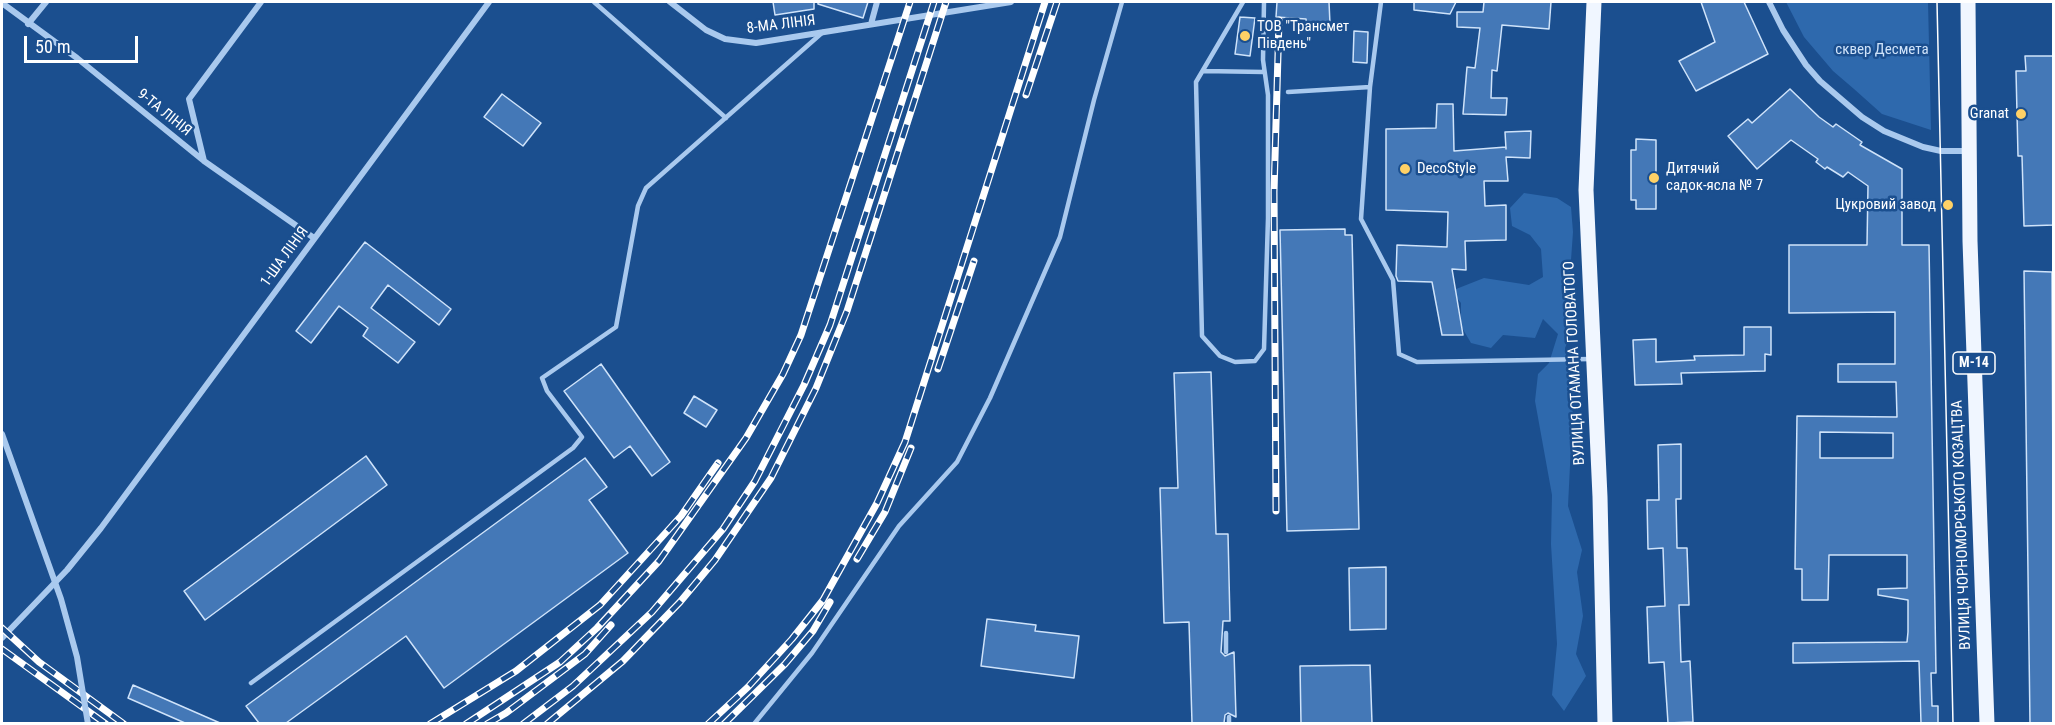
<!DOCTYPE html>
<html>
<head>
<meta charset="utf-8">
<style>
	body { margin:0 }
	#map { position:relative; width:2055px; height:725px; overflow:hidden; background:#1b4f8f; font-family:"Roboto Condensed",sans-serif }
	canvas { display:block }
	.frame { position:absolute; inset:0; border:3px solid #fff; pointer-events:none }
	.scale { position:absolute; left:24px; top:36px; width:114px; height:27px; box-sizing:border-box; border:3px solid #fff; border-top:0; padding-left:8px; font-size:18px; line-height:21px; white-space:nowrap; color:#fff; -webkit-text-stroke:4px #1b4f8f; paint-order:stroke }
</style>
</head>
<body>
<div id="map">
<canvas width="2055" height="725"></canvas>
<div class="frame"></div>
<div class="scale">50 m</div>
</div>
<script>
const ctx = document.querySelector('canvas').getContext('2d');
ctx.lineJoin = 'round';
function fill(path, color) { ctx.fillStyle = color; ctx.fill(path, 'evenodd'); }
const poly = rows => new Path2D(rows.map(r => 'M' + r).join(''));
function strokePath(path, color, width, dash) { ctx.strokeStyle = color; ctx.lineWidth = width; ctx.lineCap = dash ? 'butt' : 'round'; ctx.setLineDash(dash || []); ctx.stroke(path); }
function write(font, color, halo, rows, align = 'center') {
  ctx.font = font + ' "Roboto Condensed",sans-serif'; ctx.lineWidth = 5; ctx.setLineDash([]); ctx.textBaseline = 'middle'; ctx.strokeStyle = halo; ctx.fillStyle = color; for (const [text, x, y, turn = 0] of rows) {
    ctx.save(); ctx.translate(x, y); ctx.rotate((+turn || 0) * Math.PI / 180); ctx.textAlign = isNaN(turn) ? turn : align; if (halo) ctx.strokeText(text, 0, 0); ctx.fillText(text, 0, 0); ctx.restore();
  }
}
fill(poly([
	[1786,2,1928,2,1931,130,1882,114,1854,89,1833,71,1804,37],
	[1524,193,1557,198,1571,207,1573,232,1568,302,1573,329,1565,348,1573,405,1568,506,1582,550,1577,572,1583,616,1576,654,1586,676,1564,711,1552,695,1557,644,1551,544,1552,495,1535,401,1538,374,1549,363,1558,334,1543,319,1535,338,1503,335,1491,348,1471,343,1461,326,1461,303,1451,291,1484,278,1529,285,1543,277,1541,249,1530,235,1512,226,1510,208]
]), '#2e69ad');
const building = poly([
	[773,2,814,2,814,9,775,15,773,2],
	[818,2,868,2,863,18,818,4,818,2],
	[1277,2,1329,2,1330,24,1307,25,1306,19,1276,17,1277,2],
	[1414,2,1456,2,1450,14,1414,10,1414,2],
	[1484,2,1551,2,1549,29,1502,25,1497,71,1492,70,1491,98,1507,98,1506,115,1463,114,1467,67,1475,68,1480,28,1457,27,1457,12,1483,12,1484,2],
	[1701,2,1744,2,1768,54,1696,91,1679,61,1715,42,1701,2],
	[1240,17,1255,18,1250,56,1235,54,1240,17],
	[1354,31,1368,32,1367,63,1353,62,1354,31],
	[2025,56,2054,56,2054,225,2024,226,2022,156,2018,156,2016,71,2026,71,2025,56],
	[1790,89,1819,117,1833,127,1836,124,1862,142,1860,145,1902,169,1902,245,1929,245,1936,673,1931,673,1932,706,1938,706,1938,723,1921,723,1919,661,1793,663,1793,643,1907,642,1908,632,1908,600,1878,595,1878,589,1907,588,1907,555,1829,555,1828,600,1802,600,1802,569,1795,569,1797,416,1897,417,1896,382,1838,382,1838,364,1895,364,1895,312,1789,313,1789,245,1867,245,1868,186,1848,172,1843,177,1827,167,1825,169,1816,162,1818,159,1791,140,1757,169,1728,136,1748,119,1752,123,1790,89],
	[1820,432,1893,433,1893,458,1820,458,1820,432],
	[502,94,541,123,523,146,484,117,502,94],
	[1437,104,1453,104,1454,151,1506,147,1506,149,1505,132,1531,131,1530,158,1506,157,1508,181,1484,181,1485,206,1506,205,1506,240,1465,241,1466,270,1452,269,1463,335,1442,335,1432,282,1398,281,1396,276,1397,245,1447,247,1448,212,1386,210,1386,129,1436,128,1437,104],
	[1636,139,1656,140,1656,209,1636,209,1636,200,1631,200,1631,150,1636,150,1636,139],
	[1345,229,1345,235,1352,235,1359,529,1287,531,1280,230,1345,229],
	[365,242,451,309,439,325,388,285,371,308,415,342,398,363,363,336,368,328,339,306,311,343,296,331,365,242],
	[2024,271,2052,272,2054,723,2030,723,2024,271],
	[1744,327,1771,327,1771,355,1765,354,1765,371,1681,373,1682,384,1635,385,1633,340,1656,339,1656,362,1695,360,1694,356,1744,355,1744,327],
	[601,364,670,462,652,476,630,446,614,458,564,391,601,364],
	[1211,372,1216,534,1228,534,1230,621,1223,621,1221,652,1225,656,1234,652,1236,717,1228,713,1225,715,1224,723,1192,723,1189,622,1164,623,1160,488,1178,488,1174,373,1211,372],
	[694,396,717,410,706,427,684,413,694,396],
	[1681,444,1681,499,1676,499,1677,548,1687,548,1689,605,1679,605,1681,662,1690,661,1693,722,1668,723,1664,662,1649,663,1647,607,1665,606,1663,548,1648,549,1647,500,1659,500,1658,445,1681,444],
	[366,456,387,485,205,620,184,591,366,456],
	[585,458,607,487,589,500,628,553,444,688,406,636,286,723,259,723,246,706,585,458],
	[1386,567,1386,629,1350,630,1349,568,1386,567],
	[987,619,1036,625,1035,631,1079,636,1074,678,981,666,987,619],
	[1370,665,1372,723,1301,723,1300,666,1370,665],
	[133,685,220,723,185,723,128,698,133,685]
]);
fill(building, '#4478b7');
strokePath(building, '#cfe3fa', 1.5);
strokePath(poly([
	[594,2,726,118],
	[1243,2,1196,82,1202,336,1220,356,1235,362,1255,361,1264,349,1268,218,1268,95,1263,60,1264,2],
	[1381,2,1370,87,1361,219,1393,280,1399,354,1417,362,1591,359],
	[1203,71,1264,72],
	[1288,92,1370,87],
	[1226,633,1226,652],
	[251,683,573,448,582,437,547,391,542,378,616,327,638,206,646,188,823,32],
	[1229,717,1229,724],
	[754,724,812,653,899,526,957,462,990,398,1060,237,1094,100,1122,2]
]), '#a9c9ee', 4.5);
strokePath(poly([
	[670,2,706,30,725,39,756,43,1011,2],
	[1769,2,1783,30,1806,65,1820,81,1862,117,1884,131,1923,147,1941,151,1967,151],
	[2,3,77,58,204,161,314,238],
	[28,24,46,2],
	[871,24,877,2],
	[204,161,189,99,261,2],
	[2,638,67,570,101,528,489,2]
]), '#a9c9ee', 6);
strokePath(poly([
	[1594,2,1586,190,1600,497,1605,724],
	[1968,2,1970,241,1987,724]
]), '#f0f6ff', 15);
strokePath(poly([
	[1937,2,1953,724]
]), '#fff', 1.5);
const rail = poly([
	[1026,95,1057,2],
	[938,369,974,261],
	[1276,511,1274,192,1279,20],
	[857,559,885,512,911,448],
	[2,628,39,662,124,724],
	[2,649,106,724],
	[430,724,516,671,600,605,681,516,718,463],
	[466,724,560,662,597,628,659,561,746,438,783,374,801,335,910,2],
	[487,724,506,713,585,654,611,625],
	[523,724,573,686,652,612,723,529,755,481,804,385,830,325,934,2],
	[547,724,623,661,680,602,715,560,771,478,816,388,847,311,946,2],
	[708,724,748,687,792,639,823,600,877,503,905,442,1045,2],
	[724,724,785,664,813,631,830,602]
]);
strokePath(rail, '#fff', 7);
strokePath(rail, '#1b4f8f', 4.5, [14]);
strokePath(poly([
	[2,434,61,599,77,657,88,724]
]), '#a9c9ee', 6);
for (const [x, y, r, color] of [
	[1245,36,6,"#ffd166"],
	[2021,114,6,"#ffd166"],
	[1405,169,6,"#ffd166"],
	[1654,178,6,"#ffd166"],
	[1948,205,6,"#ffd166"]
]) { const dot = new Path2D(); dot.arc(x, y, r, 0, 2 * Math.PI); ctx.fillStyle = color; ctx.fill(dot); strokePath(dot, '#1b4f8f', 2); }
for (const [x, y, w] of [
	[1974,363,42]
]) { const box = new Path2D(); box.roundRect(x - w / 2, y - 11, w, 22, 4.5); ctx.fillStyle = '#1b4f8f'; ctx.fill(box); strokePath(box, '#fff', 1.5); }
write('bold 14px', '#fff', null, [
	["М-14",1974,363]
]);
write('15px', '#fff', '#1b4f8f', [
	["8-МА ЛІНІЯ",781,25,-7],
	["9-ТА ЛІНІЯ",164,113,39],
	["1-ША ЛІНІЯ",285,257,-54],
	["ВУЛИЦЯ ОТАМАНА ГОЛОВАТОГО",1575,363,-93],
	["ВУЛИЦЯ ЧОРНОМОРСЬКОГО КОЗАЦТВА",1962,525,-92]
]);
write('15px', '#fff', '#1b4f8f', [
	["ТОВ \"Трансмет",1257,27],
	["Південь\"",1257,44],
	["Granat",2009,114,"right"],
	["DecoStyle",1417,169],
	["Дитячий",1666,169],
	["садок-ясла № 7",1666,186],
	["Цукровий завод",1936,205,"right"]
], 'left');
write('15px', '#cfe3fa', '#1b4f8f', [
	["сквер Десмета",1882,50]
]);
</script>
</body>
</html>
